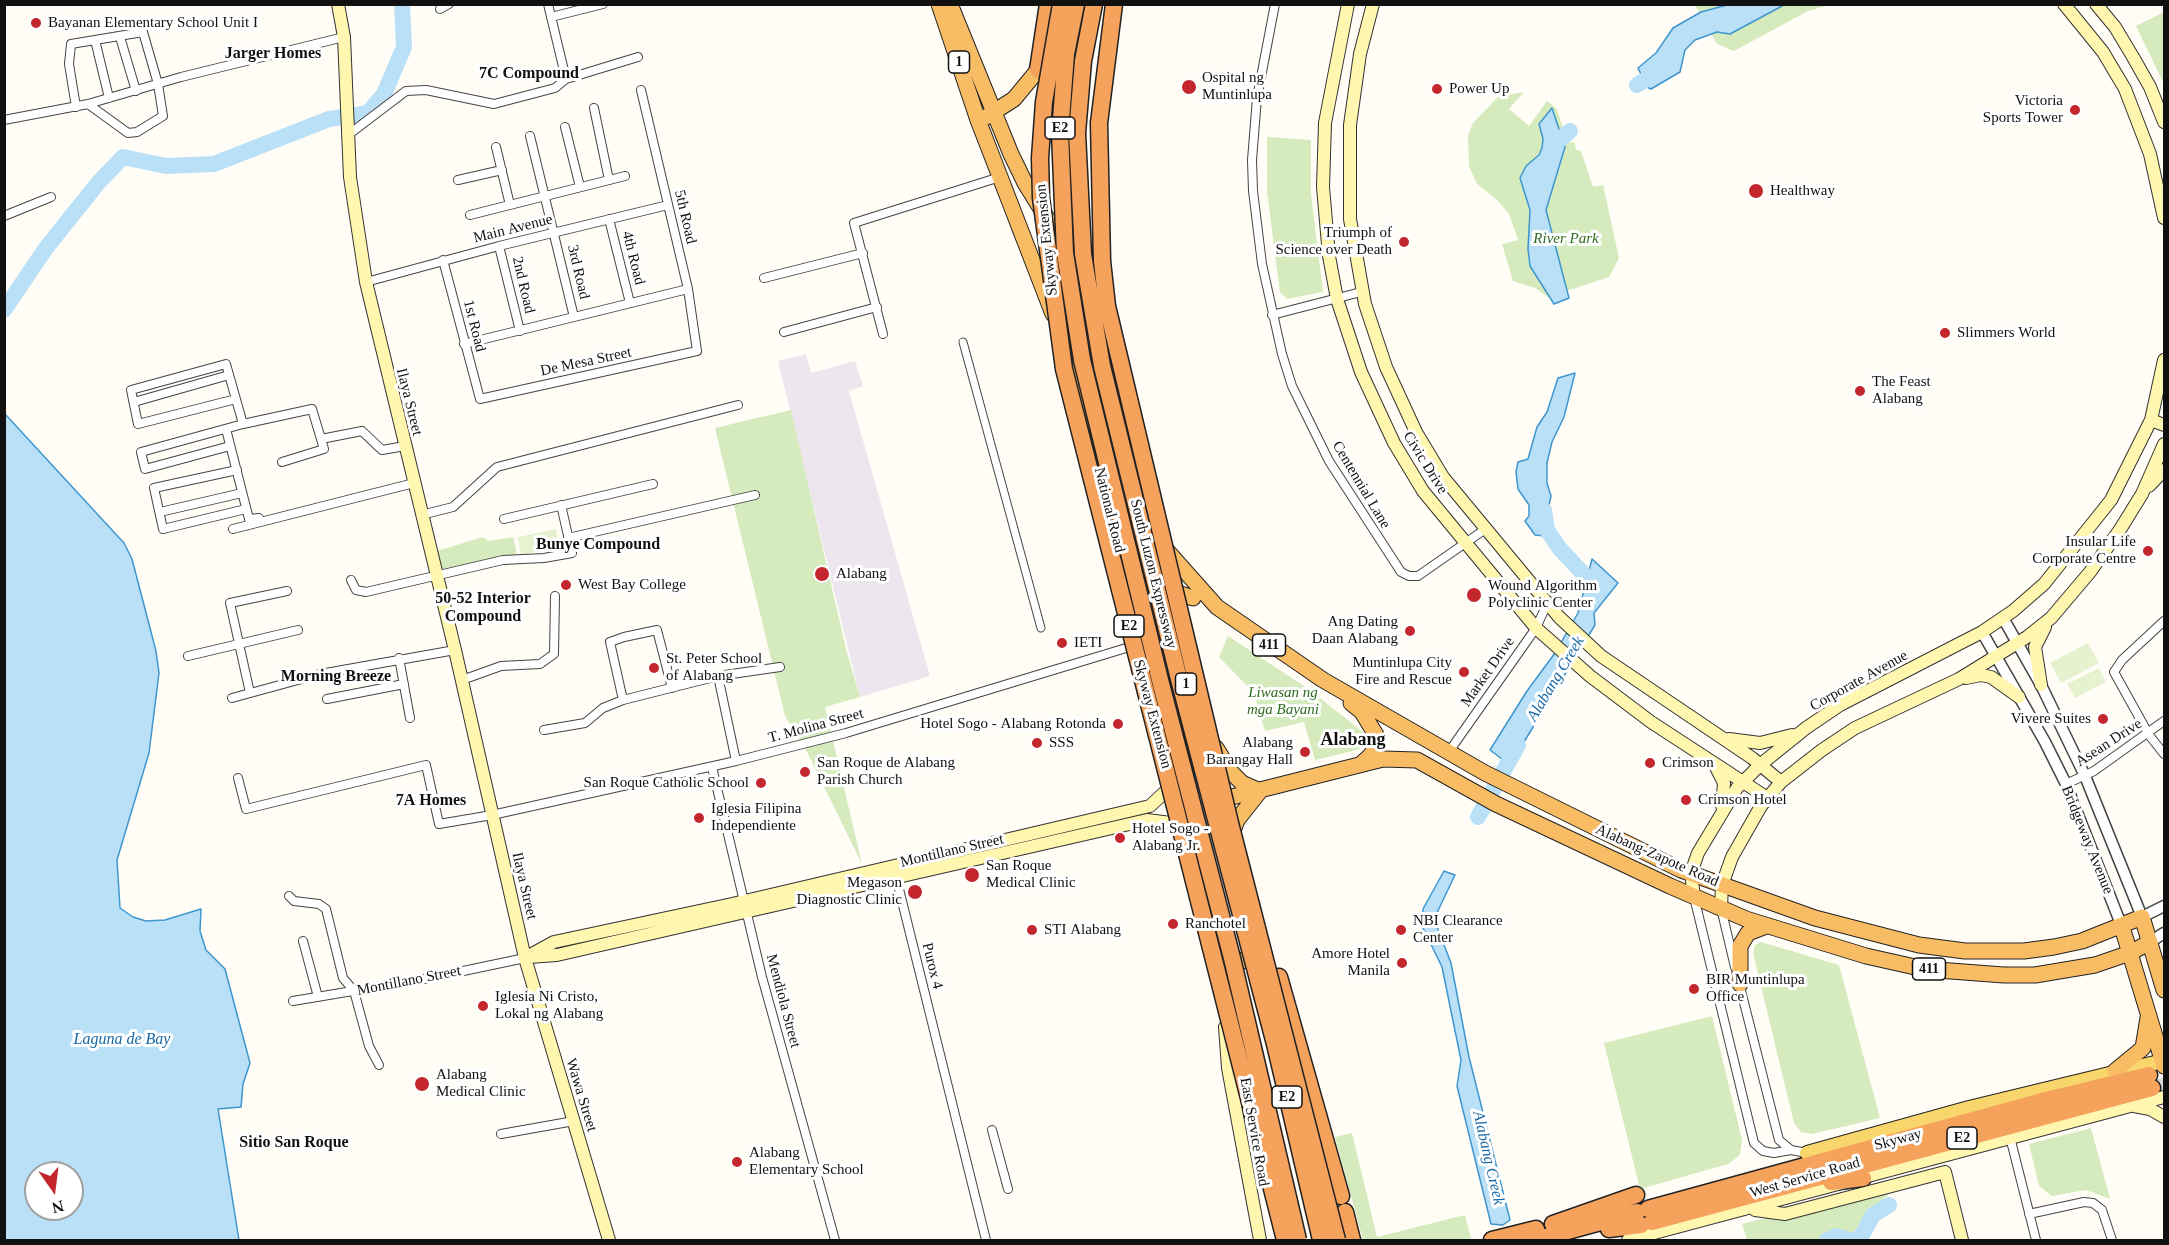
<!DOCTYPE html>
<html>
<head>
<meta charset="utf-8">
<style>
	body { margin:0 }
	#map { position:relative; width:2169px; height:1245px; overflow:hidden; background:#fffdf5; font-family:"Times New Roman",serif }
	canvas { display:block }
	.frame { position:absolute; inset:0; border:6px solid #111; pointer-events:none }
	.north { position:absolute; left:24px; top:1161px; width:60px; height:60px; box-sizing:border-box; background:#fff; border:2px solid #a0a0a0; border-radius:50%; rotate:166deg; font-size:16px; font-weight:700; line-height:24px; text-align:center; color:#111 }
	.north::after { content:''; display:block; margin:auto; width:21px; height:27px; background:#c4262e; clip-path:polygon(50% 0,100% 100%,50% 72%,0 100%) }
</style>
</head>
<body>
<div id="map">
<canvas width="2169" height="1245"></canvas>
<div class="frame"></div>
<div class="north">N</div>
</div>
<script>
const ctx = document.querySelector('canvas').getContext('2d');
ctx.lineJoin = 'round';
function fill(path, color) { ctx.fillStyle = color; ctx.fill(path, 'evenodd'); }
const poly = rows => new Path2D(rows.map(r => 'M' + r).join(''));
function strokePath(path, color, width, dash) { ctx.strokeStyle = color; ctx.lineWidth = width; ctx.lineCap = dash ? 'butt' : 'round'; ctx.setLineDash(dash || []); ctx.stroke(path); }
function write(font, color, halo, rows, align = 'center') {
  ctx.font = font + ' "Times New Roman",serif'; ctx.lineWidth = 6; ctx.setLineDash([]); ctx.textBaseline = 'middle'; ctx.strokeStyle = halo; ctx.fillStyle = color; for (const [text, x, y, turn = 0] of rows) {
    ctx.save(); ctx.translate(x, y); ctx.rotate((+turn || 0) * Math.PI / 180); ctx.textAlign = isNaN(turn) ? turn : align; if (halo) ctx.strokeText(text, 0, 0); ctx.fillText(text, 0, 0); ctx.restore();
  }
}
fill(poly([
	[806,354,811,373,855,361,863,386,849,391,930,676,860,697,778,361]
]), '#eee6ef');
fill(poly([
	[1695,5,1829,5,1808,11,1734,51,1717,44],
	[2164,12,2164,84,2136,26],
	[1524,92,1509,109,1529,126,1547,101,1557,109,1567,142,1575,143,1576,150,1581,151,1593,187,1603,185,1619,258,1609,277,1548,297,1535,288,1513,281,1502,244,1518,240,1509,214,1497,200,1477,184,1469,166,1468,135,1473,123,1498,97],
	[1267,137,1311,140,1311,194,1323,292,1287,299,1280,292,1267,192],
	[791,410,846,649,860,697,825,707,862,864,806,750,785,716,715,428],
	[483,537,488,541,513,537,517,554,442,569,437,551],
	[1228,636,1307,688,1363,732,1360,749,1315,760,1304,722,1265,731,1254,693,1219,657],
	[1761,942,1839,965,1880,1118,1812,1134,1801,1132,1794,1123,1753,953,1755,945],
	[1712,1016,1742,1140,1740,1155,1728,1164,1640,1189,1604,1043],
	[2091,1128,2110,1199,2086,1190,2052,1196,2039,1186,2029,1144],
	[1352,1133,1377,1237,1465,1215,1471,1239,1363,1240,1335,1137],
	[1932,1175,1944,1179,1892,1191,1871,1210,1855,1239,1835,1234,1825,1237,1822,1240,1747,1240,1742,1224]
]), '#d5ebbd');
fill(poly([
	[556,529,559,547,521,555,518,537],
	[2088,643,2099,663,2061,683,2050,663],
	[2099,668,2106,682,2075,698,2067,684]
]), '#e6f2cf');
const water = poly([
	[1727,5,1784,5,1730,34,1717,32,1695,40,1685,50,1680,72,1651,89,1647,87,1638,68,1656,53,1673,28,1701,12,1727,5],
	[1552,108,1565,147,1546,210,1569,298,1554,304,1530,266,1528,249,1530,210,1520,178,1526,166,1539,155,1542,148,1543,139,1539,124,1552,108],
	[1575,373,1564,417,1552,442,1547,463,1547,483,1551,496,1548,510,1551,524,1545,536,1535,535,1525,521,1529,516,1529,505,1518,489,1516,472,1518,462,1528,459,1537,427,1547,412,1558,378,1575,373],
	[5,414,124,543,132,559,156,651,159,673,149,753,117,860,120,908,133,917,146,921,165,920,201,909,200,931,206,950,225,969,250,1063,243,1084,241,1107,218,1109,239,1240,5,1240,5,414],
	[36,1173,72,1173,72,1209,36,1209,36,1173],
	[1592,559,1618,583,1594,613,1595,625,1510,765,1490,750,1527,691,1555,653,1578,613,1592,559],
	[1444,871,1455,875,1434,919,1451,963,1469,1057,1510,1220,1503,1225,1491,1224,1457,1086,1461,1060,1442,967,1422,926,1423,909,1444,871]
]);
fill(water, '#b9e0f7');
strokePath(water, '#3f96cf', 1.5);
strokePath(poly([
	[1637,85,1661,70],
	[1550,155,1554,144,1570,131],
	[4,310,46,248,98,183,123,157,166,166,214,164,329,119,368,113,384,94,404,47,402,4],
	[1544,510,1547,530,1560,549,1595,586,1594,595],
	[1478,817,1518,745],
	[1827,1240,1837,1236,1848,1240],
	[1855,1240,1862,1235,1873,1215,1889,1205]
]), '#b9e0f7', 16);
strokePath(poly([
	[2152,1088,2164,1086]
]), '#dbdad3', 16, [16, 8]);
const pedestrian = poly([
	[963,342,1041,628]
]);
const minor = poly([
	[548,4,566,79,638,57],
	[1275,4,1257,98,1252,160,1253,191,1262,264,1282,354,1292,386,1329,461,1401,572,1409,576,1418,576,1484,530],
	[440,9,449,4],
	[551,17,603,4],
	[120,37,136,91],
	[95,40,109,98],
	[76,107,69,64,71,44,143,32,158,84,163,116,137,132,128,133,88,104],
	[594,108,609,180],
	[4,120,88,104,181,77,344,37],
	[565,127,580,187],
	[348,135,406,91,426,90,494,104,555,88,566,79],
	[530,136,574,317],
	[496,147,510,205],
	[458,180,502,170],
	[470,215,625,176],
	[4,216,51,197],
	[609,219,630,303],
	[499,246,520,331],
	[443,260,480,399,697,351,688,289,641,90],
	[764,278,863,253],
	[366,282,499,246,668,205],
	[1272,315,1361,292],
	[784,332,877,307],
	[883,334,854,223,1000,177],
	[464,344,688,289],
	[236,399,138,424,131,390,226,364,243,424],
	[134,402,229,375],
	[226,429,249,519,259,518],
	[321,439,362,431,382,450,405,446],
	[230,446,145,469,141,452,243,424,312,409,324,449,282,462],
	[237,470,154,488,163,529,246,509],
	[160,512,242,493],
	[421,515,453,507,497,467,738,405],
	[504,519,653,484],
	[233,529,414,483],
	[568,538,755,495],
	[351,580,356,590,366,592,503,560,544,558,572,553,561,505],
	[2164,621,2122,660,2114,672,2149,735,2164,754],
	[188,656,298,630],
	[399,658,410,718],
	[718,676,736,761],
	[462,680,501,666,540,664,554,654,555,596],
	[250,693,230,603,287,591],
	[232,698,320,674,455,650],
	[327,699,404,684],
	[623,700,610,642,624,637,657,630,672,688],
	[544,730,585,723,603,708,623,700,718,676,780,667],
	[1448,753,1536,628,1547,604],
	[712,767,762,977,835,1240],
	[238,778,246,809,426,765,439,824,492,815,736,761,846,733,1136,645],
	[2066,784,2094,771,2164,721],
	[896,877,986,1240],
	[289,896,294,901,319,904,326,909,343,978,354,991,369,1046,379,1065],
	[1694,897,1754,1143,1763,1151,1774,1153,1791,1150],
	[1721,908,1735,967],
	[303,941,318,997],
	[1739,983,1779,1140,1791,1150,1807,1153],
	[293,1001,430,978,525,958],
	[992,1130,1008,1189],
	[501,1134,574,1121],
	[2010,1137,2036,1240],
	[2029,1214,2084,1202,2093,1203,2102,1210,2112,1240]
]);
const tertiary = poly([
	[2003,618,2041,685,2085,776,2142,917,2164,906],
	[1982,632,2045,742,2066,784,2122,927],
	[2150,942,2164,933]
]);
const secondary = poly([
	[338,4,344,37,350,177,366,282,455,650,525,958,609,1240],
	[1348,4,1325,123,1323,187,1329,256,1337,299,1361,372,1394,443,1423,491,1536,628,1590,676,1651,722,1766,797],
	[1373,4,1360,54,1350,125,1350,219,1365,304,1386,367,1416,432,1443,477,1559,617,1601,656,1752,758,1781,782],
	[2064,4,2103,52,2125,89,2150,154,2164,218],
	[2096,4,2115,27,2133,57,2150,87,2164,122],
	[2151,420,2164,425],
	[2149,486,2164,470],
	[1966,678,1981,675,1991,677,2019,697],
	[2041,685,2035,647,2045,627],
	[1729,739,1760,743,1792,735],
	[1715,765,1724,783,1722,806],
	[1694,897,1691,873,1698,853,1737,788,1760,765,1806,728,1840,705,1982,632,2013,611,2044,584,2111,500,2151,420,2164,360],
	[1721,908,1722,885,1732,857,1761,806,1781,782,1822,750,1855,728,1959,679,2027,637,2051,618,2090,572,2121,528,2142,494,2164,444],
	[529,957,557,955,1147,820,1171,823],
	[525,958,554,942,732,904,1150,806,1166,791],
	[1225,1027,1228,1068,1260,1240],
	[2134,1106,2150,1109,2164,1117],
	[1755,1210,1785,1214,1945,1172,1962,1240],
	[1628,1240,2164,1097]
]);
const primary = poly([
	[1807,1153,1969,1108,2163,1061]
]);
const trunk = poly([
	[939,4,978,120,1053,314],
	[950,4,1011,154,1025,183,1069,254,1086,301],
	[986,117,1014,99,1038,70,1048,64],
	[1064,345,1076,375,1156,696],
	[1144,525,1217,607,1323,680,1485,773,1681,870,1815,918,1919,945,1965,951,2024,951,2054,947,2082,941,2142,917,2164,990],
	[1179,606,1178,593,1193,598],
	[1351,703,1362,712,1376,735,1377,743,1371,755,1360,765],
	[1162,719,1173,769],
	[1216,748,1231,772,1242,783,1260,791],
	[1216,801,1383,759,1417,760,1496,804,1670,886,1746,919,1866,956,1924,969,2004,975,2035,975,2095,965,2130,953,2150,942],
	[1230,839,1237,820,1260,791],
	[1215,923,1221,950,1230,961,1240,962,1249,957,1252,943],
	[2122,927,2164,1066],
	[1740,984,1740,946,1748,933,1766,926],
	[2115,1071,2143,1048,2148,1018]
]);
const motorway = poly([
	[1038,70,1048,4],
	[1279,977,1341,1196],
	[1831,1182,1863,1178],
	[1648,1209,2046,1100,2149,1075],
	[1345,1212,1352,1240],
	[1652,1222,2152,1088],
	[1553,1224,1636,1195],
	[1609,1229,1641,1225],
	[1492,1240,1536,1229],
	[1535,1240,1637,1212]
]);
strokePath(pedestrian, '#444', 9);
strokePath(minor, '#444', 10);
strokePath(tertiary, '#444', 13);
strokePath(secondary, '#333', 14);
strokePath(primary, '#222', 16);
strokePath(trunk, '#222', 17);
strokePath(motorway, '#222', 19);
strokePath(pedestrian, '#fff', 7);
strokePath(minor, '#fff', 8);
strokePath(tertiary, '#fff', 10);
strokePath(secondary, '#fff6b0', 12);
strokePath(primary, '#f9d66b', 14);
strokePath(trunk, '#f7bc64', 15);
strokePath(motorway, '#f5a25d', 16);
const motorwayBridge = poly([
	[1061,4,1044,102,1040,158,1041,198,1064,369,1285,1240],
	[1076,4,1066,54,1060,133,1065,253,1082,360,1160,680,1232,958,1298,1240],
	[1094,4,1083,61,1077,133,1083,254,1102,366,1178,675,1275,1044,1321,1240],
	[1114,4,1099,123,1102,261,1107,306,1230,823,1337,1240]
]);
strokePath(motorwayBridge, '#222', 19, []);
strokePath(motorwayBridge, '#f5a25d', 16);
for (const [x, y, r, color] of [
	[36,23,6,"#c4262e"],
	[1189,87,8,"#c4262e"],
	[1437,89,6,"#c4262e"],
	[2075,110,6,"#c4262e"],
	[1756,191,8,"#c4262e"],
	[1404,242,6,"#c4262e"],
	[1945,333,6,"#c4262e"],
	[1860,391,6,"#c4262e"],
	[2148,551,6,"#c4262e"],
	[822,574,8,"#c4262e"],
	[566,585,6,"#c4262e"],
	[1474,595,8,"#c4262e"],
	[1410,631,6,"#c4262e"],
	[1062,643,6,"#c4262e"],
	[654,668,6,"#c4262e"],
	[1464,672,6,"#c4262e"],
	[2103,719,6,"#c4262e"],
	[1118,724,6,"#c4262e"],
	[1037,743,6,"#c4262e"],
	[1305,752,6,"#c4262e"],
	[1650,763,6,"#c4262e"],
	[805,772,6,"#c4262e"],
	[761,783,6,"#c4262e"],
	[1686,800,6,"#c4262e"],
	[699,818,6,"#c4262e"],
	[1120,838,6,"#c4262e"],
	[972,875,8,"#c4262e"],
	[915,892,8,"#c4262e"],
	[1173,924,6,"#c4262e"],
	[1032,930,6,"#c4262e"],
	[1401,930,6,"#c4262e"],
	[1402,963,6,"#c4262e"],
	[1694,989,6,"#c4262e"],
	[483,1006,6,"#c4262e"],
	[422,1084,8,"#c4262e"],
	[737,1162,6,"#c4262e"]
]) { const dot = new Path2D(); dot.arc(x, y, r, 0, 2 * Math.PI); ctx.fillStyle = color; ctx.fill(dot); strokePath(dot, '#fff', 2); }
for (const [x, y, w] of [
	[959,62,21],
	[1060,128,30],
	[1129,626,30],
	[1269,645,33],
	[1186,684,21],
	[1929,969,33],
	[1287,1097,30],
	[1962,1138,30]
]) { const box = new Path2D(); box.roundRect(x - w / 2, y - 11, w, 22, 4.5); ctx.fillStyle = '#fff'; ctx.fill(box); strokePath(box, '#111', 1.5); }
write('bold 14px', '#111', null, [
	["1",959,62],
	["E2",1060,128],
	["E2",1129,626],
	["411",1269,645],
	["1",1186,684],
	["411",1929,969],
	["E2",1287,1097],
	["E2",1962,1138]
]);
write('15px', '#111', '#fff', [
	["Bayanan Elementary School Unit I",48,23],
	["Ospital ng",1202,78],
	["Muntinlupa",1202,95],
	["Power Up",1449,89],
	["Victoria",2063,101,"right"],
	["Sports Tower",2063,118,"right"],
	["Healthway",1770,191],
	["Triumph of",1392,233,"right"],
	["Science over Death",1392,250,"right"],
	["Slimmers World",1957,333],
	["The Feast",1872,382],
	["Alabang",1872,399],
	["Insular Life",2136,542,"right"],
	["Corporate Centre",2136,559,"right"],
	["Alabang",836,574],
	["West Bay College",578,585],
	["Wound Algorithm",1488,586],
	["Polyclinic Center",1488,603],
	["Ang Dating",1398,622,"right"],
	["Daan Alabang",1398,639,"right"],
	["IETI",1074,643],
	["St. Peter School",666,659],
	["of Alabang",666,676],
	["Muntinlupa City",1452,663,"right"],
	["Fire and Rescue",1452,680,"right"],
	["Vivere Suites",2091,719,"right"],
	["Hotel Sogo - Alabang Rotonda",1106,724,"right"],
	["SSS",1049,743],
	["Alabang",1293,743,"right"],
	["Barangay Hall",1293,760,"right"],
	["San Roque de Alabang",817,763],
	["Parish Church",817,780],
	["Crimson",1662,763],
	["San Roque Catholic School",749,783,"right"],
	["Crimson Hotel",1698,800],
	["Iglesia Filipina",711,809],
	["Independiente",711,826],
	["Hotel Sogo -",1132,829],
	["Alabang Jr.",1132,846],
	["San Roque",986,866],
	["Medical Clinic",986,883],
	["Megason",902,883,"right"],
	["Diagnostic Clinic",902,900,"right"],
	["NBI Clearance",1413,921],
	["Center",1413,938],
	["Ranchotel",1185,924],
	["STI Alabang",1044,930],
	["Amore Hotel",1390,954,"right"],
	["Manila",1390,971,"right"],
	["BIR Muntinlupa",1706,980],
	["Office",1706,997],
	["Iglesia Ni Cristo,",495,997],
	["Lokal ng Alabang",495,1014],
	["Alabang",436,1075],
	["Medical Clinic",436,1092],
	["Alabang",749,1153],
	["Elementary School",749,1170]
], 'left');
write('15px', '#111', '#fff', [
	["5th Road",685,217,77],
	["Main Avenue",513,229,-14],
	["Skyway Extension",1047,240,-96],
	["4th Road",633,258,76],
	["3rd Road",578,272,77],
	["2nd Road",523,285,77],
	["1st Road",474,326,76],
	["De Mesa Street",586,362,-12],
	["Ilaya Street",409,402,76],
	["Civic Drive",1425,463,58],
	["Centennial Lane",1361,485,59],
	["National Road",1109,510,76],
	["South Luzon Expressway",1153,574,76],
	["Market Drive",1488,672,-55],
	["Corporate Avenue",1859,681,-29],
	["Skyway Extension",1152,714,75],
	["T. Molina Street",816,726,-15],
	["Asean Drive",2109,743,-33],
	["Bridgeway Avenue",2087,840,68],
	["Montillano Street",952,851,-13],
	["Alabang-Zapote Road",1657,856,24],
	["Ilaya Street",524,886,77],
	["Purox 4",932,966,76],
	["Montillano Street",409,981,-11],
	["Mendiola Street",783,1001,75],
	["Wawa Street",581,1095,73],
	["East Service Road",1254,1132,80],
	["Skyway",1898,1140,-15],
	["West Service Road",1805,1178,-16]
]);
write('italic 15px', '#2f6b1f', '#fff', [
	["River Park",1566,239],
	["Liwasan ng",1283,693],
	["mga Bayani",1283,710]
]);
write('bold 16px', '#111', '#fff', [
	["Jarger Homes",273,54],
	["7C Compound",529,74],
	["Bunye Compound",598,545],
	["50-52 Interior",483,599],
	["Compound",483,617],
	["Morning Breeze",336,677],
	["7A Homes",431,801],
	["Sitio San Roque",294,1143]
]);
write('italic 16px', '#1768a6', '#fff', [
	["Alabang Creek",1556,679,-59],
	["Laguna de Bay",122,1040],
	["Alabang Creek",1488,1158,77]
]);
write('bold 18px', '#111', '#fff', [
	["Alabang",1353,740]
]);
</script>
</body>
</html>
